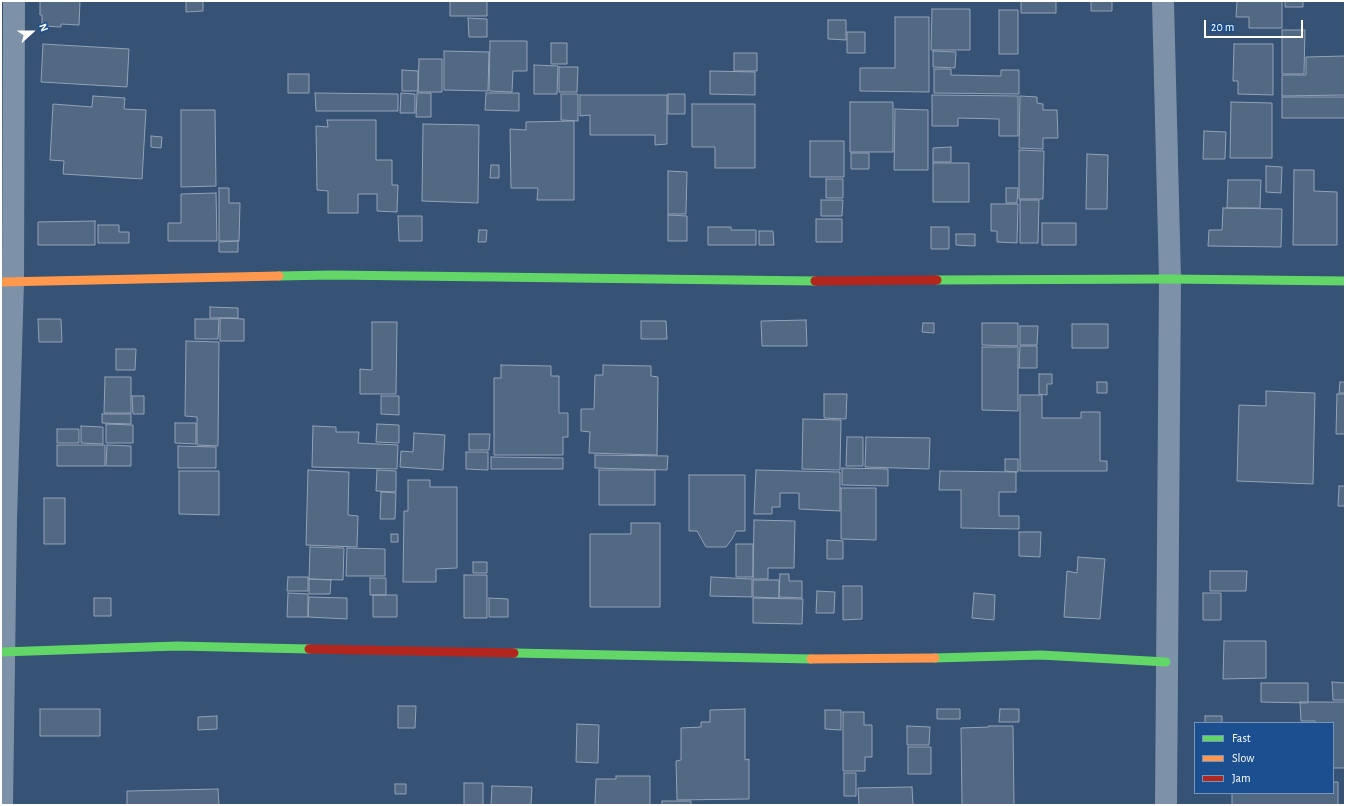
<!DOCTYPE html>
<html>
<head>
<meta charset="utf-8">
<style>
	body { margin:0 }
	#map { position:relative; width:1346px; height:806px; overflow:hidden; background:#365274; font-family:"Alegreya Sans",sans-serif }
	canvas { display:block }
	.frame { position:absolute; inset:0; border:2px solid #fff; pointer-events:none }
	.legend { position:absolute; left:1194px; top:722px; width:140px; height:72px; box-sizing:border-box; background:#1b4f8f; border:1px solid #7695bc; margin:0; padding:5px 7px; list-style:none; font-size:12px; color:#fff }
	.legend li { display:flex; align-items:center; gap:8px; height:20px }
	.legend b { width:20px; border:1px solid #7695bc }
	.north { position:absolute; left:12px; top:12px; width:40px; height:40px; -webkit-text-stroke:3px #1b4f8f; paint-order:stroke; rotate:69deg; font-size:11px; font-weight:700; line-height:16px; text-align:center; color:#fff }
	.north::after { content:''; display:block; margin:auto; width:14px; height:18px; background:#fff; clip-path:polygon(50% 0,100% 100%,50% 72%,0 100%) }
	.scale { position:absolute; left:1204px; top:20px; width:99px; height:18px; box-sizing:border-box; border:2px solid #fff; border-top:0; padding-left:5px; font-size:12px; line-height:14px; white-space:nowrap; color:#fff; -webkit-text-stroke:3px #1b4f8f; paint-order:stroke }
</style>
</head>
<body>
<div id="map">
<canvas width="1346" height="806"></canvas>
<div class="frame"></div>
<ul class="legend">
<li><b style="height:5px;background:#63d668"></b>Fast</li>
<li><b style="height:5px;background:#ff974d"></b>Slow</li>
<li><b style="height:5px;background:#b3261e"></b>Jam</li>
</ul>
<div class="north">N</div>
<div class="scale">20 m</div>
</div>
<script>
const ctx = document.querySelector('canvas').getContext('2d');
ctx.lineJoin = 'round';
function fill(path, color) { ctx.fillStyle = color; ctx.fill(path, 'evenodd'); }
const poly = rows => new Path2D(rows.map(r => 'M' + r).join(''));
function strokePath(path, color, width, dash) { ctx.strokeStyle = color; ctx.lineWidth = width; ctx.lineCap = dash ? 'butt' : 'round'; ctx.setLineDash(dash || []); ctx.stroke(path); }
const building = poly([
	[40,1,80,1,79,25,61,24,61,27,42,26,42,15,40,15,40,1],
	[186,1,203,1,203,11,186,12,186,1],
	[450,1,487,1,487,16,450,16,450,1],
	[1021,1,1056,1,1056,13,1021,13,1021,1],
	[1091,1,1112,1,1112,11,1091,11,1091,1],
	[1237,1,1282,1,1282,28,1249,28,1249,17,1236,17,1237,1],
	[1285,1,1303,1,1303,7,1285,7,1285,1],
	[932,9,970,9,970,50,931,50,932,9],
	[999,10,1018,10,1018,54,999,54,999,10],
	[895,17,929,17,929,92,860,91,860,68,895,68,895,17],
	[468,18,487,19,487,37,469,37,468,18],
	[828,20,846,20,846,40,828,39,828,20],
	[1282,30,1305,30,1304,74,1282,74,1282,30],
	[847,32,865,32,865,53,847,53,847,32],
	[490,41,527,41,527,71,513,71,512,92,489,91,490,41],
	[551,43,567,43,567,64,551,64,551,43],
	[43,44,129,49,127,87,41,82,43,44],
	[1234,44,1273,44,1273,95,1238,94,1238,81,1233,81,1234,44],
	[444,51,489,52,488,91,444,90,444,51],
	[933,51,956,52,955,68,933,67,933,51],
	[734,53,757,53,757,71,734,71,734,53],
	[1345,56,1345,95,1282,96,1282,75,1306,75,1306,57,1345,56],
	[419,59,442,59,442,92,418,92,419,59],
	[534,65,558,66,557,94,534,94,534,65],
	[559,67,578,67,577,92,559,92,559,67],
	[934,69,951,69,951,75,1001,76,1001,70,1019,70,1019,94,934,93,934,69],
	[402,70,418,71,418,91,402,91,402,70],
	[710,71,755,72,755,95,710,94,710,71],
	[288,74,309,74,309,93,288,93,288,74],
	[315,93,398,94,398,111,316,111,315,93],
	[401,93,415,94,415,113,400,113,401,93],
	[417,93,431,93,431,117,416,117,417,93],
	[486,93,519,93,519,111,485,110,486,93],
	[561,94,578,94,578,121,561,120,561,94],
	[668,94,685,94,685,114,668,114,668,94],
	[580,95,667,95,667,144,655,145,655,135,590,135,590,115,580,116,580,95],
	[932,95,1018,96,1018,136,999,136,999,119,958,118,958,126,932,126,932,95],
	[93,96,125,98,124,109,146,110,142,179,63,174,64,161,50,160,53,104,92,107,93,96],
	[1020,96,1037,97,1037,103,1043,104,1043,110,1057,110,1058,138,1043,138,1043,149,1019,148,1020,96],
	[1282,97,1345,97,1345,118,1282,118,1282,97],
	[850,102,893,102,893,152,850,152,850,102],
	[1231,102,1272,103,1272,158,1230,158,1231,102],
	[692,104,755,104,755,168,715,168,715,147,692,147,692,104],
	[895,109,928,110,928,170,894,170,895,109],
	[181,110,215,110,216,186,181,187,181,110],
	[327,120,376,120,376,160,392,160,392,185,398,185,397,212,377,211,377,194,358,194,358,213,328,213,328,191,317,190,316,126,328,127,327,120],
	[574,121,574,200,537,200,538,188,511,188,510,129,526,130,526,122,574,121],
	[423,124,479,125,478,203,422,201,423,124],
	[1204,131,1226,132,1225,159,1203,159,1204,131],
	[151,136,162,137,161,148,151,147,151,136],
	[810,141,844,141,844,177,810,177,810,141],
	[951,147,951,162,933,162,933,148,951,147],
	[1019,150,1044,151,1043,199,1019,199,1019,150],
	[851,153,869,153,869,169,851,169,851,153],
	[1087,154,1108,155,1107,209,1086,209,1087,154],
	[933,163,969,163,969,202,933,202,933,163],
	[491,165,499,165,499,178,490,178,491,165],
	[1266,166,1282,167,1281,193,1266,192,1266,166],
	[1294,170,1314,170,1314,191,1337,192,1337,245,1293,245,1294,170],
	[668,171,687,172,686,214,668,214,668,171],
	[826,179,843,179,843,198,826,198,826,179],
	[1228,180,1261,180,1260,208,1227,208,1228,180],
	[219,188,229,188,229,203,240,203,239,241,219,241,219,188],
	[1006,188,1018,188,1017,203,1006,203,1006,188],
	[216,193,217,241,168,241,168,223,181,223,181,194,216,193],
	[821,200,843,200,842,216,821,216,821,200],
	[1020,200,1039,200,1038,243,1020,243,1020,200],
	[991,204,1018,204,1017,243,997,242,997,231,991,231,991,204],
	[1223,208,1282,209,1281,247,1208,246,1209,230,1222,230,1223,208],
	[668,215,687,216,687,241,668,241,668,215],
	[398,216,422,216,422,241,399,241,398,216],
	[816,219,842,219,842,242,816,242,816,219],
	[95,221,95,245,38,245,38,222,95,221],
	[1042,223,1076,223,1076,245,1042,245,1042,223],
	[98,225,119,225,119,232,129,232,129,243,98,243,98,225],
	[708,227,731,227,731,230,756,230,756,245,708,245,708,227],
	[931,227,949,227,949,249,931,249,931,227],
	[479,230,487,230,486,242,478,242,479,230],
	[759,231,773,231,774,245,759,245,759,231],
	[956,234,975,234,975,246,956,245,956,234],
	[238,241,238,252,219,252,219,242,238,241],
	[210,307,238,308,238,318,210,318,210,307],
	[220,318,244,319,244,341,220,341,220,318],
	[38,319,61,319,62,342,39,342,38,319],
	[195,319,219,319,218,339,195,339,195,319],
	[806,320,807,346,762,346,761,321,806,320],
	[641,321,666,321,667,339,641,339,641,321],
	[372,322,397,322,396,394,360,394,360,369,372,370,372,322],
	[923,323,934,323,934,333,922,332,923,323],
	[982,323,1018,323,1018,346,982,345,982,323],
	[1072,324,1108,324,1108,348,1072,348,1072,324],
	[1020,326,1038,326,1037,345,1020,345,1020,326],
	[186,341,219,342,218,446,197,445,197,417,185,416,186,341],
	[1020,346,1037,346,1037,368,1019,368,1020,346],
	[982,347,1018,347,1018,411,982,410,982,347],
	[116,349,136,349,135,370,116,370,116,349],
	[501,365,551,366,551,376,559,376,559,413,568,413,568,437,563,437,563,455,494,455,494,378,501,378,501,365],
	[603,365,651,366,651,376,658,377,657,455,589,453,590,432,581,431,581,409,594,409,595,375,603,375,603,365],
	[1039,374,1052,374,1052,384,1047,384,1047,395,1039,394,1039,374],
	[105,377,131,377,131,413,104,413,105,377],
	[1097,382,1107,382,1107,393,1097,393,1097,382],
	[1340,382,1345,382,1345,393,1339,393,1340,382],
	[1266,391,1315,393,1313,484,1237,481,1239,405,1266,406,1266,391],
	[824,394,847,394,846,419,824,418,824,394],
	[1337,394,1345,394,1345,434,1336,434,1337,394],
	[1020,395,1042,395,1042,418,1081,418,1081,412,1100,412,1100,461,1107,461,1107,471,1020,471,1020,395],
	[132,396,144,396,144,414,133,414,132,396],
	[381,396,399,396,399,415,381,414,381,396],
	[102,414,131,414,131,424,102,423,102,414],
	[803,419,841,420,840,470,802,469,803,419],
	[175,423,196,423,196,444,175,443,175,423],
	[106,424,133,425,133,443,106,443,106,424],
	[377,424,399,425,399,443,376,442,377,424],
	[81,426,103,427,103,444,81,443,81,426],
	[313,426,336,427,336,432,359,432,358,443,398,445,397,469,312,467,313,426],
	[57,429,79,429,79,443,57,443,57,429],
	[414,433,445,435,443,470,400,467,401,451,413,452,414,433],
	[469,434,490,434,489,450,469,450,469,434],
	[847,437,863,437,863,466,846,466,847,437],
	[866,437,930,438,929,469,865,467,866,437],
	[57,445,105,445,105,466,57,466,57,445],
	[107,445,131,446,131,466,106,466,107,445],
	[178,446,216,447,216,468,178,468,178,446],
	[466,452,488,452,488,470,466,469,466,452],
	[595,455,668,456,667,470,595,468,595,455],
	[491,457,563,458,563,469,491,469,491,457],
	[1005,459,1018,459,1018,472,1005,471,1005,459],
	[842,468,888,469,888,486,842,485,842,468],
	[308,470,349,472,348,515,358,516,357,547,306,545,308,470],
	[377,470,396,471,396,492,376,491,377,470],
	[599,470,655,470,655,505,599,505,599,470],
	[756,470,840,472,840,511,799,509,799,493,780,493,780,507,772,507,772,514,754,514,756,470],
	[179,471,219,471,219,515,179,514,179,471],
	[940,471,1016,472,1016,492,999,492,999,516,1019,516,1019,529,961,528,961,490,939,490,940,471],
	[689,475,745,475,745,531,736,531,732,539,726,547,706,547,697,531,689,531,689,475],
	[408,480,430,480,430,487,457,487,457,568,436,569,436,582,403,582,404,511,408,511,408,480],
	[1339,486,1345,486,1345,506,1338,506,1339,486],
	[841,488,876,488,876,540,841,539,841,488],
	[381,492,396,493,395,519,380,519,381,492],
	[44,498,65,498,65,544,44,544,44,498],
	[754,520,795,521,794,568,768,568,768,579,753,579,754,520],
	[631,523,660,523,660,607,590,607,590,534,631,534,631,523],
	[1019,532,1041,532,1040,557,1019,556,1019,532],
	[391,534,398,534,398,542,391,542,391,534],
	[827,540,843,541,843,559,827,559,827,540],
	[736,544,753,544,753,577,736,577,736,544],
	[310,547,344,548,343,580,309,579,310,547],
	[347,548,385,549,385,576,346,576,347,548],
	[1078,557,1105,559,1100,619,1064,617,1067,571,1077,573,1078,557],
	[473,562,487,562,487,573,473,573,473,562],
	[1210,571,1247,571,1246,591,1210,591,1210,571],
	[780,574,789,574,789,581,802,581,802,598,779,597,780,574],
	[464,575,487,575,487,618,464,618,464,575],
	[288,577,308,577,308,591,287,591,288,577],
	[711,577,752,579,752,597,710,596,711,577],
	[370,578,386,578,386,595,370,595,370,578],
	[309,579,331,580,330,594,309,594,309,579],
	[753,580,779,580,779,598,753,597,753,580],
	[843,586,862,586,862,619,843,620,843,586],
	[817,591,835,592,834,613,816,613,817,591],
	[288,593,308,594,308,617,287,617,288,593],
	[974,593,995,595,994,620,972,618,974,593],
	[1203,593,1221,593,1221,620,1203,620,1203,593],
	[373,595,397,595,397,617,373,617,373,595],
	[309,597,347,598,347,619,308,617,309,597],
	[94,598,111,598,111,616,94,616,94,598],
	[489,598,508,599,508,617,489,617,489,598],
	[753,598,803,599,802,624,753,623,753,598],
	[1224,641,1266,641,1266,678,1223,679,1224,641],
	[1332,682,1345,683,1345,700,1333,700,1332,682],
	[1261,683,1308,683,1308,703,1261,702,1261,683],
	[1300,702,1345,702,1345,768,1333,768,1333,723,1315,723,1315,721,1301,721,1300,702],
	[398,706,416,706,415,728,398,728,398,706],
	[40,709,100,709,100,736,40,736,40,709],
	[745,709,745,760,749,759,749,799,677,800,676,761,681,760,681,728,701,727,701,722,710,722,710,710,745,709],
	[937,709,960,709,960,719,937,719,937,709],
	[1000,709,1019,709,1019,722,999,722,1000,709],
	[825,710,841,710,841,730,825,729,825,710],
	[843,712,864,712,864,725,872,725,872,757,865,757,865,771,843,771,843,712],
	[217,716,217,729,198,730,198,717,217,716],
	[1205,716,1222,716,1222,723,1205,723,1205,716],
	[577,724,599,725,598,763,576,762,577,724],
	[907,726,930,727,929,745,907,745,907,726],
	[989,726,1013,726,1014,805,962,805,961,728,989,727,989,726],
	[908,747,931,747,931,774,908,774,908,747],
	[844,773,856,773,856,796,844,796,844,773],
	[616,776,650,776,650,805,595,805,596,779,616,779,616,776],
	[1333,782,1338,782,1338,805,1232,805,1232,793,1333,793,1333,782],
	[464,783,483,783,483,805,464,805,464,783],
	[395,784,406,784,406,794,395,794,395,784],
	[492,786,532,787,531,805,491,805,492,786],
	[912,787,913,805,859,805,858,788,912,787],
	[218,789,219,805,127,805,127,791,218,789],
	[662,801,691,801,691,805,662,805,662,801]
]);
fill(building, '#526984');
strokePath(building, '#92a2b6', 1);
strokePath(poly([
	[1163,1,1170,279,1166,805],
	[2,805,6,519,13,282,14,1]
]), '#7d92a8', 22);
strokePath(poly([
	[279,276,332,275,815,281],
	[937,280,1170,279,1345,281],
	[1,652,177,646,309,649],
	[514,653,811,659],
	[935,658,1041,655,1166,662]
]), '#63d668', 9);
strokePath(poly([
	[1,282,279,276],
	[811,659,935,658]
]), '#ff974d', 9);
strokePath(poly([
	[815,281,937,280],
	[309,649,514,653]
]), '#b3261e', 9);
</script>
</body>
</html>
